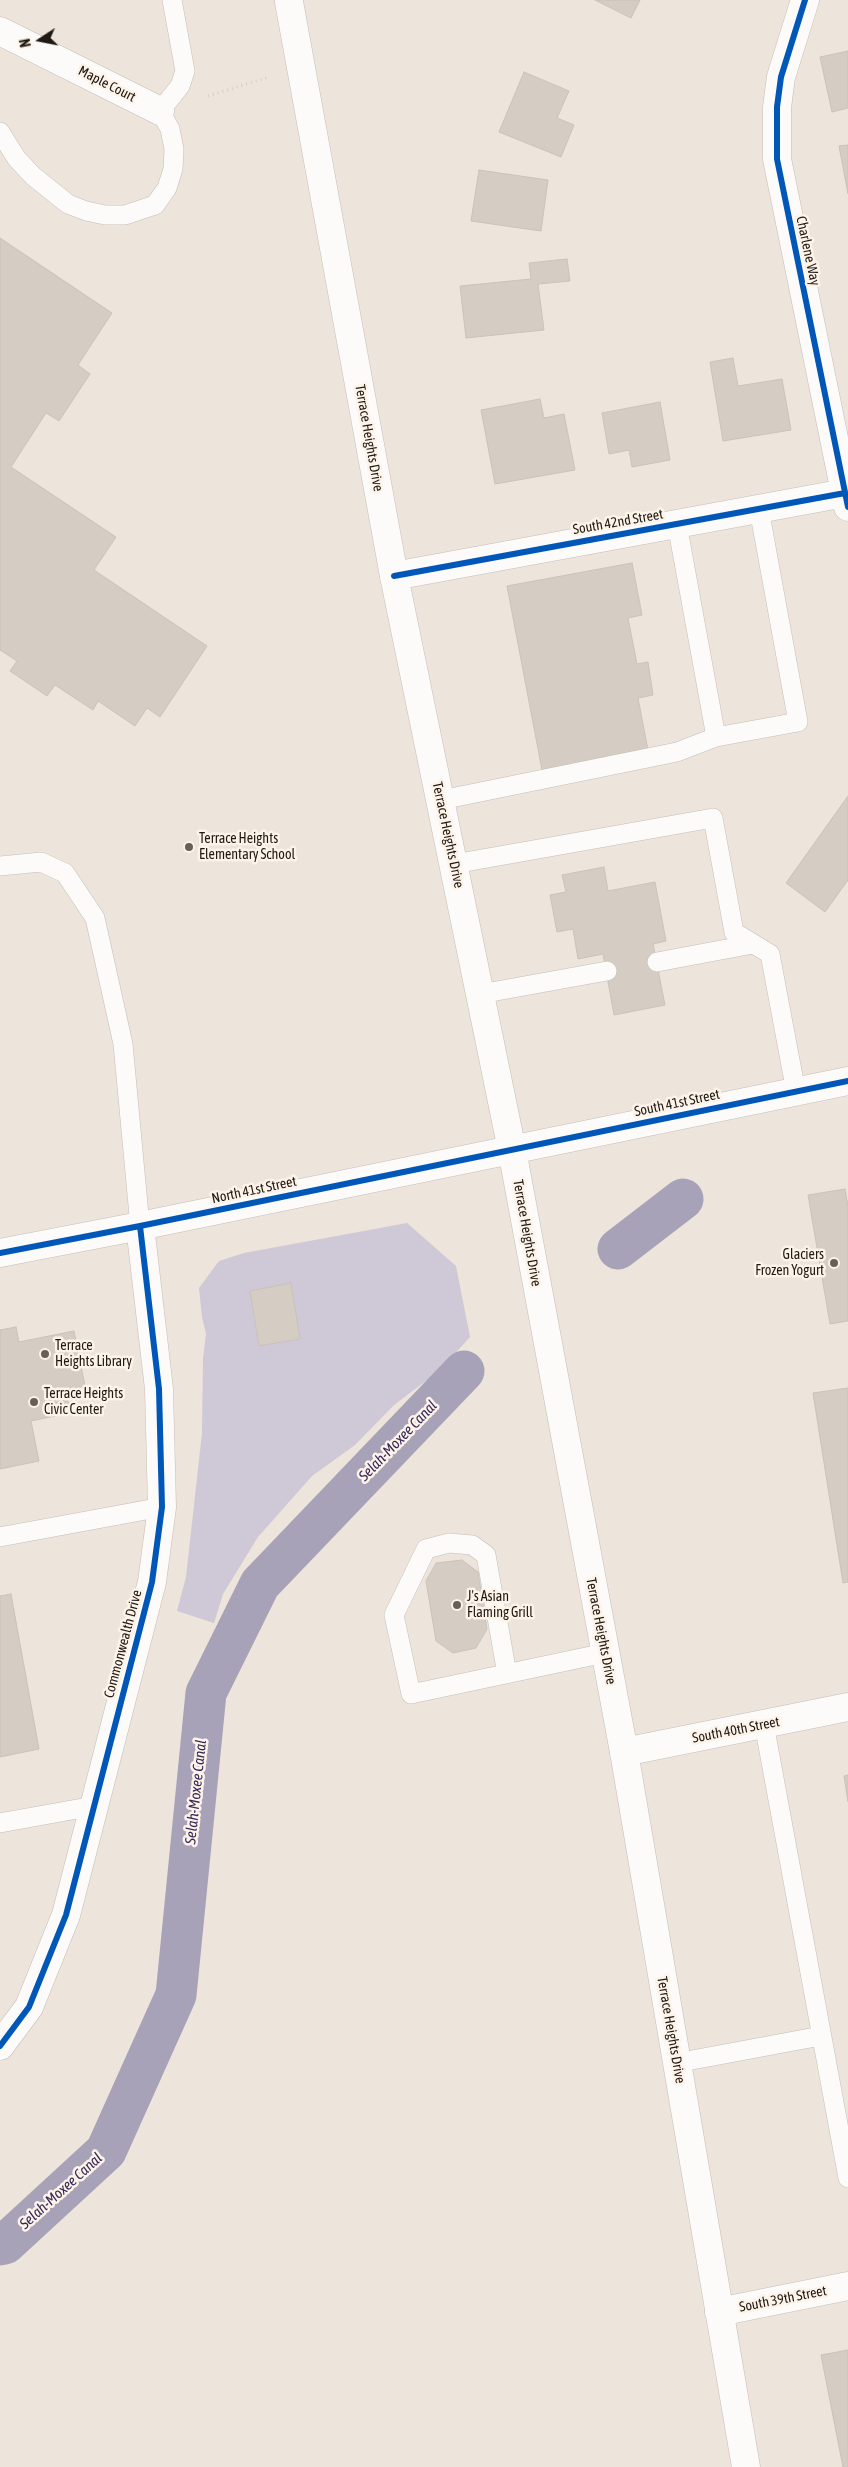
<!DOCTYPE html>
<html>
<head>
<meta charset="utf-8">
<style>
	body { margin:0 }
	#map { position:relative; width:848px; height:2467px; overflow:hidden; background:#ede4dc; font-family:"Asap Condensed",sans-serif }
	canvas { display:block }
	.north { position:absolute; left:15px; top:15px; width:50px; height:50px; -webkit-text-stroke:4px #fdf3e9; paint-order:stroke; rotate:259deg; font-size:14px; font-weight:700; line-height:20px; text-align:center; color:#1e1913 }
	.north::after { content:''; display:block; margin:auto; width:18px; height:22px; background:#1e1913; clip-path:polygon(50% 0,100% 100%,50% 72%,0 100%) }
</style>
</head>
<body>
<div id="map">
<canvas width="848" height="2467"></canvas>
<div class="north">N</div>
</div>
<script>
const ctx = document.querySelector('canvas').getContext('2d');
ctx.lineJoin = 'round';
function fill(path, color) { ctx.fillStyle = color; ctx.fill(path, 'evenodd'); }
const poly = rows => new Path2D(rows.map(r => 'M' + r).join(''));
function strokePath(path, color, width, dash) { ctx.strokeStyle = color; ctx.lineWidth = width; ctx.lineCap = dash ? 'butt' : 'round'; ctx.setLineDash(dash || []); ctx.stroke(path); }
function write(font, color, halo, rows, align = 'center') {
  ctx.font = font + ' "Asap Condensed",sans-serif'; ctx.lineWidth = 5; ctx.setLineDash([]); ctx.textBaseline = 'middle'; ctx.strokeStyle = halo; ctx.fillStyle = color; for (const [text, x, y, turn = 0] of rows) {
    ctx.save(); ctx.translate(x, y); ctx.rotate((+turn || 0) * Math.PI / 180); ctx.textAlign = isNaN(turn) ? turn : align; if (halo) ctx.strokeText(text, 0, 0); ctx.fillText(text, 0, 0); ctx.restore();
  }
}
fill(poly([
	[407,1223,456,1266,470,1337,439,1371,394,1405,355,1445,312,1476,258,1537,223,1594,214,1623,177,1611,186,1577,202,1433,203,1358,206,1334,202,1317,199,1288,219,1261,244,1253]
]), '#cfc8d6');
strokePath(poly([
	[618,1249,683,1199],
	[0,2245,5,2244,106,2151,176,1995,206,1693,260,1584,464,1371]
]), '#a8a2b8', 41);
const building = poly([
	[595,0,640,0,631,18,595,0],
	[848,51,848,108,832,112,820,57,848,51],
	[524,72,569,91,557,118,574,125,561,157,499,132,524,72],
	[848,145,848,194,839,146,848,145],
	[479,170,548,180,541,231,471,221,479,170],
	[0,238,112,313,78,365,90,374,59,421,46,413,11,467,116,537,94,570,207,646,160,717,147,708,135,726,98,701,93,710,55,685,47,696,10,671,17,661,0,650,0,238],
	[567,259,570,281,538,284,544,330,466,338,460,286,531,279,529,263,567,259],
	[733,358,738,386,782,379,791,430,723,441,710,362,733,358],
	[540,399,544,418,564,414,575,470,495,484,481,410,540,399],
	[660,402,670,460,632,467,629,450,609,454,602,413,660,402],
	[632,563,642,615,628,618,637,664,648,662,653,695,638,698,648,750,542,770,507,586,632,563],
	[848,796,848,880,825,912,786,883,848,796],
	[604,867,608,891,655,882,666,941,653,944,665,1005,614,1015,603,954,578,959,573,929,557,932,550,895,566,892,562,875,604,867],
	[845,1189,848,1206,848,1321,830,1324,808,1195,845,1189],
	[291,1283,300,1339,259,1346,250,1291,291,1283],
	[16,1327,19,1342,74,1331,85,1386,66,1390,70,1413,31,1421,39,1461,0,1469,0,1330,16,1327],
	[848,1388,848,1582,843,1583,813,1393,848,1388],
	[462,1560,478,1572,487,1629,476,1648,453,1653,436,1641,426,1581,436,1563,462,1560],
	[11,1594,39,1749,0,1757,0,1596,11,1594],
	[848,1775,848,1802,844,1776,848,1775],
	[848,2350,848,2467,843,2467,821,2355,848,2350]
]);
fill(building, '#d5ccc3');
strokePath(building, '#cac2bc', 1);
const service = poly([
	[0,132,17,159,33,176,68,204,86,211,105,215,125,215,155,205,167,188,173,169,174,149,170,129,160,111,180,86,185,71,172,0],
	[677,524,716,737,798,722,759,509],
	[441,800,677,752,716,737],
	[454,864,713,818,734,932,770,954,796,1092],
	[0,866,41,862,65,873,95,918,123,1044,140,1226],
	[657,962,753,944],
	[480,994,607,971],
	[0,1537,162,1507],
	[507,1674,486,1555,472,1545,449,1543,426,1549,394,1615,411,1694,605,1653],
	[764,1724,848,2178],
	[0,1823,94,1806],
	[676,2063,821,2036]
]);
const minor = poly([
	[805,0,781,77,777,107,777,159,848,507],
	[0,31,160,111],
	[394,576,845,493],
	[0,1253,140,1226,848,1081],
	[624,1752,848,1707],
	[0,2046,29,2007,66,1915,152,1582,162,1507,159,1389,140,1226],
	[719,2312,848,2286]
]);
const secondary = poly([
	[289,2,394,576,512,1150,624,1752,746,2467]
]);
strokePath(service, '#c4beb7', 20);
strokePath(minor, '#c4beb7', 29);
strokePath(secondary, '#c4beb7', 29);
strokePath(poly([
	[208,96,269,77]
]), '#d1cfcc', 3, [1, 4]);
strokePath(service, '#fcfbfa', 19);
strokePath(minor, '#fcfbfa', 28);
strokePath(secondary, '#fcfbfa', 28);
strokePath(poly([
	[805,0,781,77,777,107,777,159,848,507],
	[394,576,845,493],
	[0,1253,140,1226,848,1081],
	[0,2046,29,2007,66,1915,152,1582,162,1507,159,1389,140,1226]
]), '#0057b8', 6);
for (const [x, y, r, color] of [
	[189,847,5,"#666059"],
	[834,1263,5,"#666059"],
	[45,1354,5,"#666059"],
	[34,1402,5,"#666059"],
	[457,1605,5,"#666059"]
]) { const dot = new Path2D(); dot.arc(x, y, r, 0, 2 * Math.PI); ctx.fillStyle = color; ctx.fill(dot); strokePath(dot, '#fdf3e9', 2); }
write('14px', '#1e1913', '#fdf3e9', [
	["Maple Court",107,84,27],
	["Charlene Way",808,251,78],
	["Terrace Heights Drive",369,438,80],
	["South 42nd Street",618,522,-10],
	["Terrace Heights Drive",448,835,78],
	["South 41st Street",677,1103,-12],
	["North 41st Street",254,1190,-12],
	["Terrace Heights Drive",527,1233,80],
	["Terrace Heights Drive",601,1631,79],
	["Commonwealth Drive",123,1644,-75],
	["South 40th Street",736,1730,-11],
	["Terrace Heights Drive",671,2030,80],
	["South 39th Street",783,2299,-11]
]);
write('14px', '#1e1913', '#fdf3e9', [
	["Terrace Heights",199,839],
	["Elementary School",199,855],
	["Glaciers",824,1255,"right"],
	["Frozen Yogurt",824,1271,"right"],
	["Terrace",55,1346],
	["Heights Library",55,1362],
	["Terrace Heights",44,1394],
	["Civic Center",44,1410],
	["J's Asian",467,1597],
	["Flaming Grill",467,1613]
], 'left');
write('italic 15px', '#332858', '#fdf3e9', [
	["Selah-Moxee Canal",398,1441,-46],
	["Selah-Moxee Canal",196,1792,-84],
	["Selah-Moxee Canal",61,2191,-42]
]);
</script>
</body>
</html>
